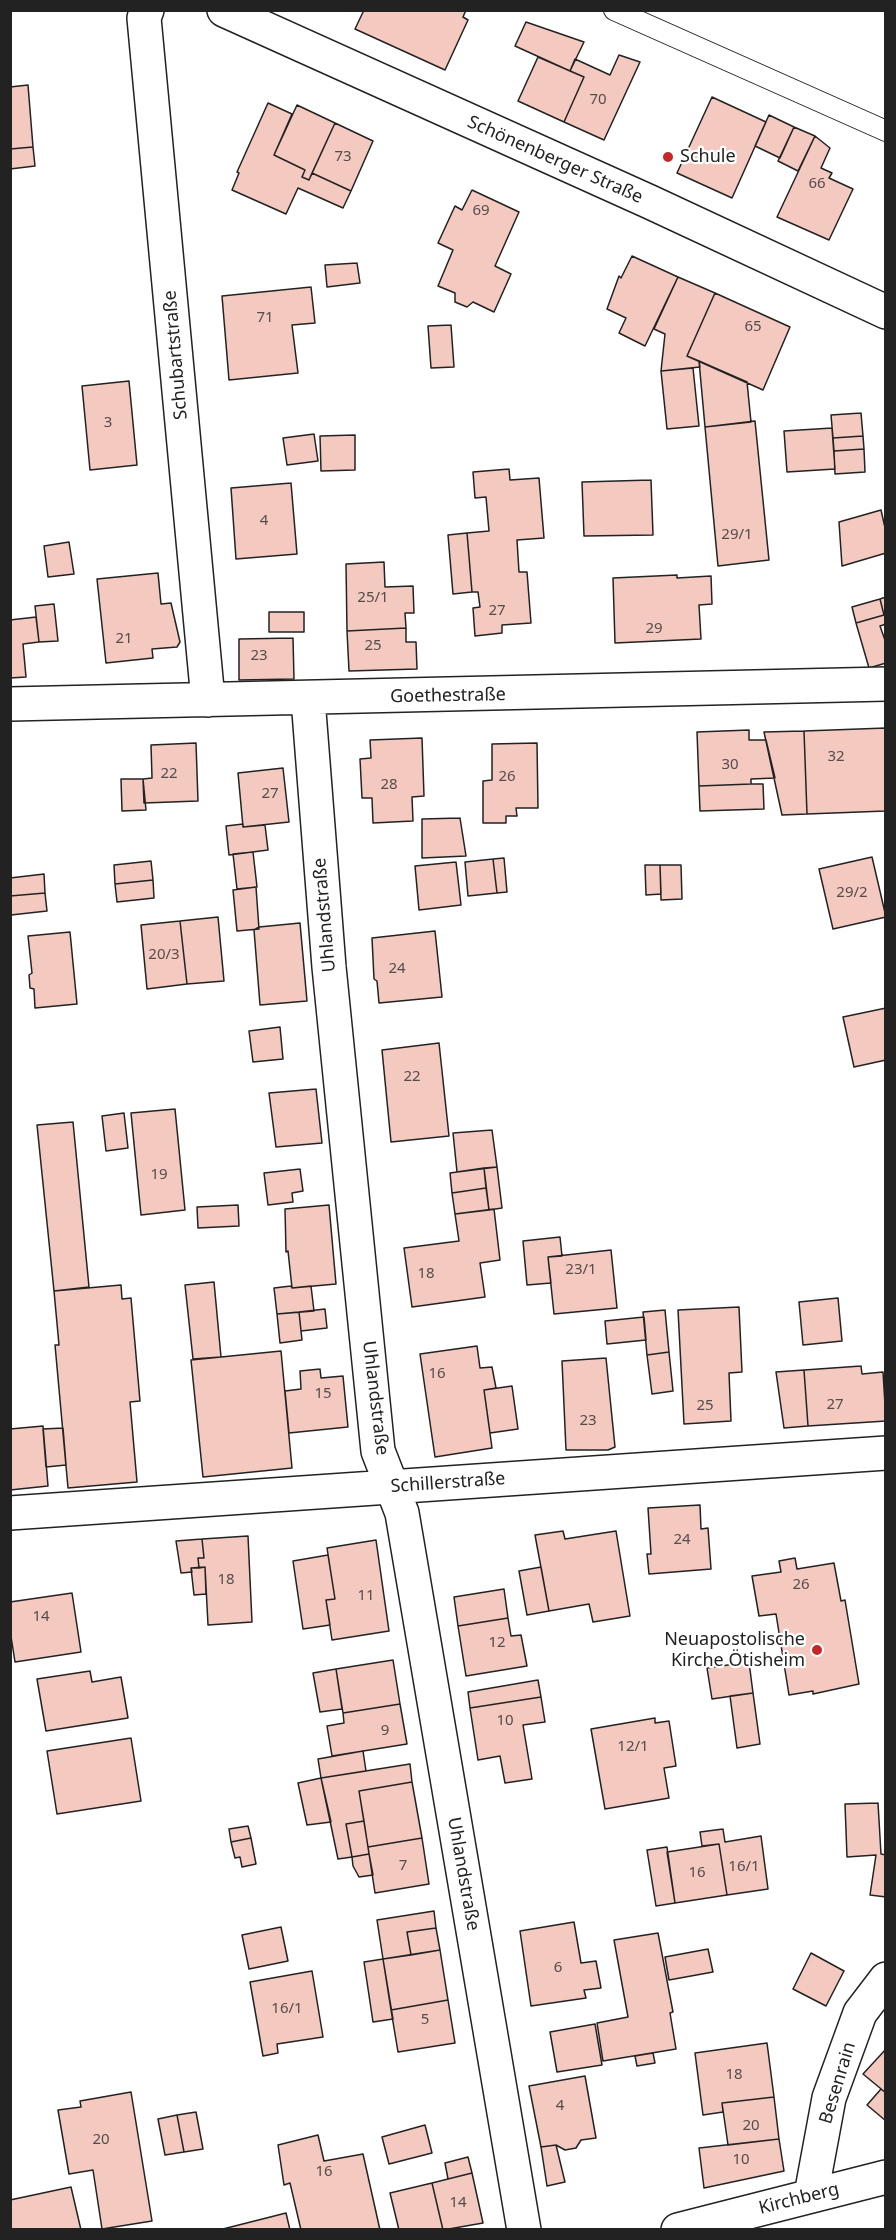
<!DOCTYPE html>
<html>
<head>
<meta charset="utf-8">
<style>
	body { margin:0 }
	#map { position:relative; width:896px; height:2240px; overflow:hidden; background:#fff; font-family:"Noto Sans",sans-serif }
	canvas { display:block }
	.frame { position:absolute; inset:0; border:12px solid #222; pointer-events:none }
</style>
</head>
<body>
<div id="map">
<canvas width="896" height="2240"></canvas>
<div class="frame"></div>
</div>
<script>
const ctx = document.querySelector('canvas').getContext('2d');
ctx.lineJoin = 'round';
function fill(path, color) { ctx.fillStyle = color; ctx.fill(path, 'evenodd'); }
const poly = rows => new Path2D(rows.map(r => 'M' + r).join(''));
function strokePath(path, color, width, dash) { ctx.strokeStyle = color; ctx.lineWidth = width; ctx.lineCap = dash ? 'butt' : 'round'; ctx.setLineDash(dash || []); ctx.stroke(path); }
function write(font, color, halo, rows, align = 'center') {
  ctx.font = font + ' "Noto Sans",sans-serif'; ctx.lineWidth = 4.5; ctx.setLineDash([]); ctx.textBaseline = 'middle'; ctx.strokeStyle = halo; ctx.fillStyle = color; for (const [text, x, y, turn = 0] of rows) {
    ctx.save(); ctx.translate(x, y); ctx.rotate((+turn || 0) * Math.PI / 180); ctx.textAlign = isNaN(turn) ? turn : align; if (halo) ctx.strokeText(text, 0, 0); ctx.fillText(text, 0, 0); ctx.restore();
  }
}
const building = poly([
	[364,10,466,10,463,17,468,20,445,70,355,29,364,10],
	[526,22,584,42,570,71,515,46,526,22],
	[619,55,640,62,604,140,564,122,584,77,570,71,575,59,610,75,619,55],
	[538,57,584,77,564,122,518,101,538,57],
	[28,85,33,147,10,149,10,87,28,85],
	[712,97,766,122,732,198,677,173,712,97],
	[268,103,292,114,274,155,305,170,302,177,309,180,312,173,351,191,343,208,298,188,286,214,232,190,239,173,237,172,268,103],
	[297,105,335,123,309,180,302,177,305,170,274,155,297,105],
	[769,115,794,127,780,158,755,146,769,115],
	[335,123,373,141,351,191,312,173,335,123],
	[794,127,815,136,798,171,778,161,794,127],
	[815,136,830,148,821,168,832,173,829,178,853,189,829,240,777,217,815,136],
	[33,147,35,166,10,169,10,149,33,147],
	[472,190,519,212,495,266,511,274,494,312,473,302,467,307,455,302,455,293,438,286,453,250,438,243,455,206,462,210,472,190],
	[632,256,678,277,645,346,619,333,626,318,607,309,619,276,621,278,632,256],
	[357,263,360,283,327,287,325,265,357,263],
	[678,277,715,293,687,356,699,361,700,367,661,371,665,334,654,329,678,277],
	[311,287,315,323,292,325,298,373,229,380,222,296,311,287],
	[715,293,790,327,763,390,687,356,715,293],
	[451,325,454,367,431,368,428,326,451,325],
	[699,361,747,382,751,422,705,427,699,361],
	[693,368,699,426,667,429,661,371,693,368],
	[129,381,137,465,90,470,82,386,129,381],
	[861,413,863,436,833,438,831,415,861,413],
	[755,421,769,560,718,566,705,427,755,421],
	[832,428,835,469,787,472,784,431,832,428],
	[314,434,318,461,287,465,283,438,314,434],
	[355,435,355,470,321,471,320,436,355,435],
	[863,436,864,449,834,451,833,438,863,436],
	[864,449,865,472,835,474,834,451,864,449],
	[509,469,510,480,539,478,544,538,517,540,519,572,527,572,531,623,502,625,502,633,475,636,473,608,480,607,478,592,472,592,467,533,489,531,486,497,475,498,473,472,509,469],
	[651,480,653,535,584,536,582,482,651,480],
	[291,483,297,554,236,559,231,488,291,483],
	[881,510,886,532,886,553,842,566,839,522,881,510],
	[467,533,472,592,453,594,448,535,467,533],
	[69,542,74,574,48,577,44,546,69,542],
	[384,562,385,587,413,586,414,613,405,613,406,628,347,631,346,564,384,562],
	[158,573,161,604,171,603,180,642,177,647,152,649,153,658,106,663,97,579,158,573],
	[677,575,677,578,711,576,712,604,699,605,701,639,615,643,613,578,677,575],
	[886,597,886,624,880,626,886,643,886,663,869,668,856,623,884,615,880,599,886,597],
	[880,599,884,615,856,623,852,607,880,599],
	[54,604,58,641,39,642,35,606,54,604],
	[269,612,304,612,304,632,269,632,269,612],
	[36,617,39,642,23,644,26,677,10,678,10,620,36,617],
	[406,628,406,642,416,642,417,669,349,671,347,631,406,628],
	[293,638,294,679,239,680,239,639,293,638],
	[886,728,886,811,807,814,804,731,886,728],
	[749,730,749,740,766,740,775,778,751,779,751,784,699,786,697,732,749,730],
	[804,731,807,814,782,815,764,732,804,731],
	[422,738,424,796,412,797,413,821,373,823,372,798,362,798,360,759,371,758,370,740,422,738],
	[196,743,198,801,144,803,143,779,152,778,151,745,196,743],
	[537,743,538,808,516,808,517,816,506,816,506,823,483,823,483,781,492,780,492,744,537,743],
	[283,768,289,822,243,827,238,773,283,768],
	[121,779,143,779,146,810,122,811,121,779],
	[751,784,763,784,764,809,700,811,699,786,751,784],
	[460,818,466,856,422,858,422,819,460,818],
	[243,824,243,827,265,825,268,850,229,855,226,826,243,824],
	[253,852,257,887,237,889,233,854,253,852],
	[872,857,886,917,833,929,819,869,872,857],
	[504,858,507,892,497,893,493,859,504,858],
	[493,859,497,893,468,896,465,862,493,859],
	[151,861,153,880,115,884,114,865,151,861],
	[456,862,461,905,419,910,415,866,456,862],
	[645,865,660,865,661,894,646,895,645,865],
	[660,865,681,865,682,899,661,900,660,865],
	[44,874,45,893,10,896,10,878,44,874],
	[153,880,154,898,117,902,115,884,153,880],
	[256,887,259,929,237,931,233,890,256,887],
	[45,893,47,911,11,915,10,896,45,893],
	[218,917,224,981,187,984,180,921,218,917],
	[180,921,187,984,147,989,141,925,180,921],
	[300,923,307,1001,260,1005,254,930,259,927,300,923],
	[435,931,442,997,379,1003,377,981,374,979,372,938,435,931],
	[70,932,77,1004,35,1008,34,989,30,988,29,975,32,973,28,936,70,932],
	[886,1008,886,1060,854,1067,843,1017,886,1008],
	[280,1027,283,1059,253,1062,249,1031,280,1027],
	[439,1043,449,1136,391,1142,382,1050,439,1043],
	[316,1089,322,1143,276,1147,269,1093,316,1089],
	[175,1109,185,1210,141,1215,131,1113,175,1109],
	[124,1113,128,1148,106,1151,102,1116,124,1113],
	[73,1122,89,1287,54,1291,37,1125,73,1122],
	[492,1130,497,1167,457,1172,453,1133,492,1130],
	[497,1167,502,1208,489,1210,484,1168,497,1167],
	[484,1168,486,1188,452,1193,450,1173,484,1168],
	[300,1169,303,1191,292,1193,293,1202,268,1205,264,1173,300,1169],
	[486,1188,489,1210,455,1214,452,1193,486,1188],
	[238,1205,239,1226,198,1228,197,1207,238,1205],
	[329,1205,336,1284,292,1288,288,1251,286,1252,285,1209,329,1205],
	[494,1209,500,1260,480,1263,485,1297,412,1307,404,1248,459,1241,455,1214,494,1209],
	[560,1237,562,1256,548,1257,551,1283,527,1285,523,1241,560,1237],
	[611,1250,617,1308,554,1314,548,1257,611,1250],
	[214,1282,221,1357,193,1359,185,1285,214,1282],
	[121,1285,122,1299,131,1298,140,1401,130,1402,137,1482,68,1488,55,1345,59,1345,54,1291,121,1285],
	[291,1286,292,1288,311,1286,314,1311,277,1314,274,1288,291,1286],
	[838,1298,842,1341,803,1345,799,1302,838,1298],
	[739,1307,742,1372,729,1373,731,1421,684,1424,678,1310,739,1307],
	[325,1309,327,1328,301,1331,299,1312,325,1309],
	[665,1310,669,1352,647,1355,643,1312,665,1310],
	[299,1312,302,1340,280,1343,277,1314,299,1312],
	[644,1317,646,1340,607,1344,605,1321,644,1317],
	[477,1346,480,1368,492,1367,496,1388,484,1390,492,1448,435,1457,420,1354,477,1346],
	[281,1351,292,1468,203,1477,191,1360,281,1351],
	[669,1352,673,1391,652,1394,647,1355,669,1352],
	[606,1358,615,1447,608,1450,566,1450,562,1361,606,1358],
	[861,1366,862,1374,883,1372,886,1421,808,1426,804,1370,861,1366],
	[320,1369,321,1378,343,1376,348,1427,289,1433,285,1391,301,1389,300,1371,320,1369],
	[804,1370,808,1426,784,1428,776,1372,804,1370],
	[512,1386,518,1429,490,1433,484,1390,512,1386],
	[43,1426,48,1486,10,1490,10,1429,43,1426],
	[63,1428,66,1465,46,1467,43,1429,63,1428],
	[700,1505,701,1529,708,1528,711,1569,649,1574,647,1554,651,1554,648,1508,700,1505],
	[563,1531,565,1539,616,1531,630,1616,593,1622,589,1604,549,1611,535,1535,563,1531],
	[248,1536,252,1622,208,1625,205,1567,199,1568,198,1558,204,1558,202,1539,248,1536],
	[202,1539,204,1558,198,1558,199,1568,191,1568,192,1572,181,1573,176,1541,202,1539],
	[376,1540,389,1631,332,1640,326,1600,335,1599,327,1548,376,1540],
	[328,1555,335,1599,326,1600,330,1625,303,1629,293,1561,328,1555],
	[795,1558,797,1569,834,1563,841,1601,845,1600,859,1684,813,1694,813,1691,789,1695,776,1614,759,1616,752,1576,781,1572,779,1561,795,1558],
	[205,1567,206,1594,194,1595,191,1568,205,1567],
	[541,1567,549,1611,527,1615,519,1571,541,1567],
	[504,1589,508,1618,458,1626,454,1597,504,1589],
	[72,1593,81,1652,15,1662,10,1630,10,1602,72,1593],
	[508,1618,511,1636,521,1635,527,1666,466,1676,458,1626,508,1618],
	[393,1660,400,1704,343,1713,336,1669,393,1660],
	[749,1662,753,1693,712,1699,707,1668,749,1662],
	[336,1669,342,1709,320,1712,313,1673,336,1669],
	[90,1671,92,1682,121,1677,128,1718,46,1731,37,1679,90,1671],
	[538,1680,541,1697,470,1708,468,1692,538,1680],
	[753,1693,760,1744,737,1748,730,1696,753,1693],
	[541,1697,545,1722,523,1725,532,1779,505,1783,500,1756,478,1760,470,1708,541,1697],
	[400,1704,407,1744,332,1756,327,1726,344,1723,343,1713,400,1704],
	[655,1718,655,1723,669,1721,676,1766,664,1768,669,1798,605,1809,591,1729,655,1718],
	[131,1738,141,1801,57,1814,47,1751,131,1738],
	[363,1751,366,1771,321,1778,318,1759,363,1751],
	[410,1764,412,1782,359,1791,364,1821,346,1824,352,1857,338,1859,321,1778,410,1764],
	[321,1778,331,1822,307,1825,298,1783,321,1778],
	[412,1782,422,1838,368,1847,359,1791,412,1782],
	[878,1803,881,1854,886,1855,886,1897,870,1895,876,1855,847,1857,845,1804,878,1803],
	[364,1821,369,1854,352,1857,346,1824,364,1821],
	[248,1826,251,1838,231,1842,229,1829,248,1826],
	[723,1829,725,1842,761,1836,768,1889,727,1895,719,1844,702,1846,700,1832,723,1829],
	[251,1838,256,1864,242,1867,240,1857,235,1858,231,1842,251,1838],
	[422,1838,429,1884,375,1893,368,1847,422,1838],
	[719,1844,727,1895,675,1903,667,1852,719,1844],
	[667,1847,675,1903,656,1906,647,1850,667,1847],
	[369,1854,373,1875,359,1877,353,1866,352,1857,369,1854],
	[434,1911,436,1928,407,1932,411,1955,383,1959,377,1920,434,1911],
	[574,1922,581,1963,596,1961,601,1988,584,1990,586,1998,531,2006,520,1931,574,1922],
	[281,1927,288,1961,249,1969,242,1935,281,1927],
	[436,1928,440,1950,411,1955,407,1932,436,1928],
	[658,1933,673,2012,670,2013,676,2049,603,2061,597,2023,628,2017,614,1940,658,1933],
	[708,1949,713,1972,669,1980,665,1957,708,1949],
	[440,1950,448,2000,391,2010,383,1959,440,1950],
	[811,1953,844,1971,826,2006,793,1989,811,1953],
	[383,1959,393,2019,373,2022,364,1962,383,1959],
	[312,1971,323,2037,277,2044,278,2053,263,2056,250,1982,312,1971],
	[448,2000,455,2043,398,2052,391,2010,448,2000],
	[595,2024,602,2065,557,2072,550,2032,595,2024],
	[767,2043,774,2097,722,2103,723,2112,703,2115,695,2053,767,2043],
	[886,2049,886,2093,863,2074,886,2049],
	[653,2053,655,2063,637,2066,635,2056,653,2053],
	[585,2076,596,2138,581,2140,576,2148,565,2150,556,2145,541,2147,529,2086,585,2076],
	[881,2089,886,2093,886,2121,867,2105,881,2089],
	[131,2092,152,2221,102,2229,93,2170,69,2174,58,2110,81,2107,80,2101,131,2092],
	[774,2097,779,2139,728,2145,722,2103,774,2097],
	[196,2112,203,2149,184,2152,177,2115,196,2112],
	[177,2115,184,2152,165,2155,158,2119,177,2115],
	[425,2125,432,2153,389,2164,382,2137,425,2125],
	[318,2135,324,2161,363,2154,380,2230,301,2230,290,2183,284,2185,278,2145,318,2135],
	[779,2139,784,2171,704,2188,699,2148,779,2139],
	[556,2145,565,2182,547,2186,541,2147,556,2145],
	[468,2157,472,2173,448,2179,445,2163,468,2157],
	[472,2173,483,2223,443,2230,432,2183,472,2173],
	[432,2183,443,2230,399,2230,390,2193,432,2183],
	[71,2187,81,2230,10,2230,10,2200,71,2187],
	[286,2213,290,2230,219,2230,286,2213]
]);
fill(building, '#f3c9c0');
strokePath(building, '#222', 1.5);
const lane = poly([
	[614,10,886,131]
]);
const street = poly([
	[147,10,144,18,208,700],
	[224,10,650,202,886,312],
	[308,699,329,967,378,1451,402,1513,524,2230],
	[10,704,886,684],
	[10,1513,886,1453],
	[811,2195,829,2098,860,2013,886,1979],
	[678,2230,886,2177]
]);
strokePath(lane, '#222', 22);
strokePath(street, '#222', 36);
strokePath(lane, '#fff', 20);
strokePath(street, '#fff', 33);
for (const [x, y, r, color] of [
	[668,157,6,"#c62828"],
	[817,1650,6,"#c62828"]
]) { const dot = new Path2D(); dot.arc(x, y, r, 0, 2 * Math.PI); ctx.fillStyle = color; ctx.fill(dot); strokePath(dot, '#fff', 2); }
write('15px', '#564c4a', null, [
	["70",598,100],
	["73",343,157],
	["66",817,184],
	["69",481,211],
	["71",265,318],
	["65",753,327],
	["3",108,423],
	["4",264,521],
	["29/1",737,535],
	["25/1",373,598],
	["27",497,611],
	["29",654,629],
	["21",124,639],
	["25",373,646],
	["23",259,656],
	["32",836,757],
	["30",730,765],
	["22",169,774],
	["26",507,777],
	["28",389,785],
	["27",270,794],
	["29/2",852,893],
	["20/3",164,955],
	["24",397,969],
	["22",412,1077],
	["19",159,1175],
	["23/1",581,1270],
	["18",426,1274],
	["16",437,1374],
	["15",323,1394],
	["27",835,1405],
	["25",705,1406],
	["23",588,1421],
	["24",682,1540],
	["18",226,1580],
	["26",801,1585],
	["11",366,1596],
	["14",41,1617],
	["12",497,1643],
	["10",505,1721],
	["9",385,1731],
	["12/1",633,1747],
	["7",403,1866],
	["16/1",744,1867],
	["16",697,1873],
	["6",558,1968],
	["16/1",287,2009],
	["5",425,2020],
	["18",734,2075],
	["4",560,2106],
	["20",751,2126],
	["20",101,2140],
	["10",741,2160],
	["16",324,2172],
	["14",458,2203]
]);
write('18px', '#222', '#fff', [
	["Schule",680,157],
	["Neuapostolische",805,1640,"right"],
	["Kirche Ötisheim",805,1661,"right"]
], 'left');
write('18px', '#222', '#fff', [
	["Schönenberger Straße",555,160,24],
	["Schubartstraße",176,355,-95],
	["Goethestraße",448,696,-1],
	["Uhlandstraße",325,915,-95],
	["Uhlandstraße",375,1398,83],
	["Schillerstraße",448,1483,-4],
	["Uhlandstraße",463,1874,80],
	["Besenrain",838,2083,-73],
	["Kirchberg",799,2199,-14]
]);
</script>
</body>
</html>
